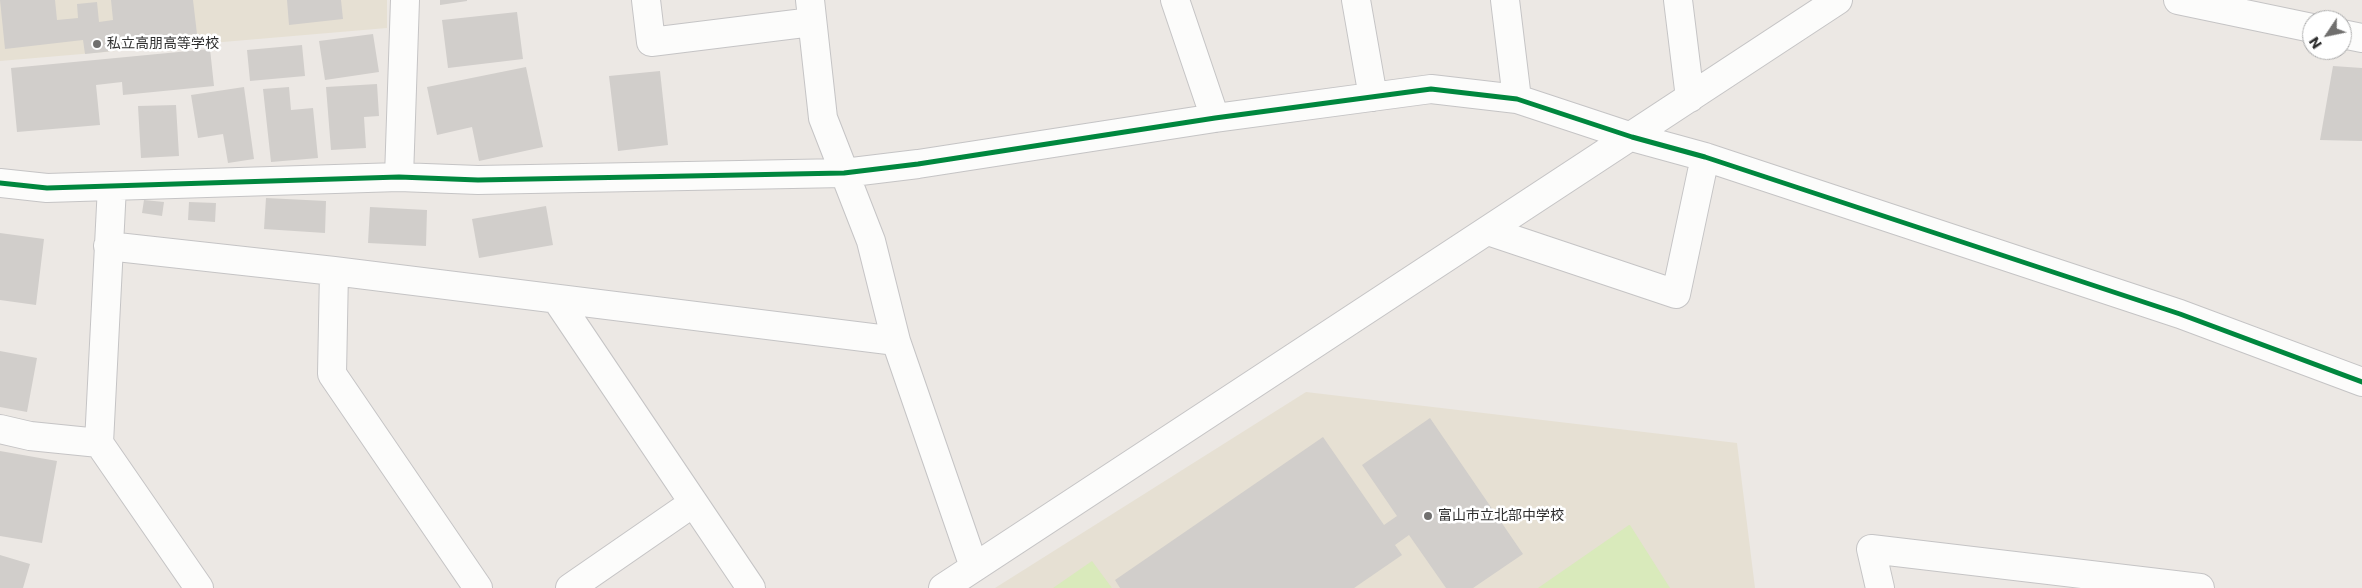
<!DOCTYPE html>
<html>
<head>
<meta charset="utf-8">
<style>
	body { margin:0 }
	#map { position:relative; width:2362px; height:588px; overflow:hidden; background:#ece8e4; font-family:Poppins,sans-serif }
	canvas { display:block }
	.north { position:absolute; left:2302px; top:10px; width:50px; height:50px; box-sizing:border-box; background:#fff; border:1px solid #ababab; border-radius:50%; rotate:236deg; font-size:14px; font-weight:700; line-height:20px; text-align:center; color:#2e2e2e }
	.north::after { content:''; display:block; margin:auto; width:18px; height:22px; background:#706f6e; clip-path:polygon(50% 0,100% 100%,50% 72%,0 100%) }
</style>
</head>
<body>
<div id="map">
<canvas width="2362" height="588"></canvas>
<div class="north">N</div>
</div>
<script>
const ctx = document.querySelector('canvas').getContext('2d');
ctx.lineJoin = 'round';
function fill(path, color) { ctx.fillStyle = color; ctx.fill(path, 'evenodd'); }
const poly = rows => new Path2D(rows.map(r => 'M' + r).join(''));
function strokePath(path, color, width, dash) { ctx.strokeStyle = color; ctx.lineWidth = width; ctx.lineCap = dash ? 'butt' : 'round'; ctx.setLineDash(dash || []); ctx.stroke(path); }
function write(font, color, halo, rows, align = 'center') {
  ctx.font = font + ' Poppins,"Noto Sans JP",sans-serif'; ctx.lineWidth = 5; ctx.setLineDash([]); ctx.textBaseline = 'middle'; ctx.strokeStyle = halo; ctx.fillStyle = color; for (const [text, x, y, turn = 0] of rows) {
    ctx.save(); ctx.translate(x, y); ctx.rotate((+turn || 0) * Math.PI / 180); ctx.textAlign = isNaN(turn) ? turn : align; if (halo) ctx.strokeText(text, 0, 0); ctx.fillText(text, 0, 0); ctx.restore();
  }
}
fill(poly([
	[0,0,387,0,387,28,0,61],
	[1306,392,1737,443,1755,588,995,588]
]), '#e6e0d3');
fill(poly([
	[1630,525,1670,588,1538,588,1629,525],
	[1092,561,1112,588,1053,588]
]), '#d9eabb');
fill(poly([
	[0,0,55,0,57,20,78,18,77,4,97,2,99,22,113,20,111,0,193,0,197,34,141,40,141,48,85,54,83,40,5,49],
	[287,0,341,0,343,19,289,25],
	[440,0,467,0,467,1,440,5],
	[517,12,523,59,448,68,442,20],
	[373,34,379,72,325,80,319,41],
	[302,45,305,76,250,81,247,50],
	[210,49,214,86,123,95,122,82,96,85,100,125,17,132,11,68],
	[2333,66,2362,68,2362,141,2320,140],
	[526,67,543,147,479,161,472,127,437,135,427,87],
	[660,71,668,145,618,151,609,76],
	[377,84,379,116,364,117,366,148,331,150,326,87],
	[244,87,254,159,228,163,223,134,198,138,191,95],
	[289,87,291,110,313,108,318,158,271,162,263,89],
	[176,105,179,156,141,158,138,106],
	[266,198,326,201,325,233,264,229],
	[144,200,164,202,162,216,142,213],
	[189,202,216,203,215,222,188,220],
	[546,206,553,245,479,258,472,219],
	[370,207,427,210,426,246,368,243],
	[0,233,44,239,36,305,0,300],
	[0,351,37,358,27,412,0,407],
	[1430,418,1523,554,1473,588,1446,588,1409,535,1395,545,1402,555,1354,588,1120,588,1115,580,1323,437,1384,525,1397,516,1362,465],
	[0,451,57,461,42,543,0,536],
	[0,555,30,564,23,588,0,588]
]), '#d1cecb');
const minor = poly([
	[646,0,651,42,812,22],
	[810,0,823,118,871,241,896,341,974,567],
	[1175,0,1215,118],
	[1356,0,1373,97],
	[1505,0,1517,99],
	[1678,0,1690,98],
	[2178,0,2312,28],
	[2342,34,2362,38],
	[399,177,405,0],
	[0,183,47,188,399,177,478,180,844,173,918,164,1215,118,1431,89,1517,99,1632,137,1705,157,2180,314,2362,382],
	[112,186,99,443,199,588],
	[1488,231,1676,294,1705,157],
	[108,246,334,271,896,341],
	[334,271,332,374,478,588],
	[557,300,751,588],
	[0,429,30,436,99,443],
	[570,588,693,503],
	[943,588,1838,0],
	[1880,588,1871,549,2200,588]
]);
strokePath(minor, '#c5c4c5', 30);
strokePath(minor, '#fcfcfb', 28);
strokePath(poly([
	[0,183,47,188,399,177,478,180,844,173,918,164,1215,118,1431,89,1517,99,1632,137,1705,157,2180,314,2362,382]
]), '#00873e', 5);
for (const [x, y, r, color] of [
	[97,44,5,"#706f6e"],
	[1428,516,5,"#706f6e"]
]) { const dot = new Path2D(); dot.arc(x, y, r, 0, 2 * Math.PI); ctx.fillStyle = color; ctx.fill(dot); strokePath(dot, '#fff', 2); }
write('14px', '#2e2e2e', '#fff', [
	["私立高朋高等学校",107,44],
	["富山市立北部中学校",1438,516]
], 'left');
</script>
</body>
</html>
